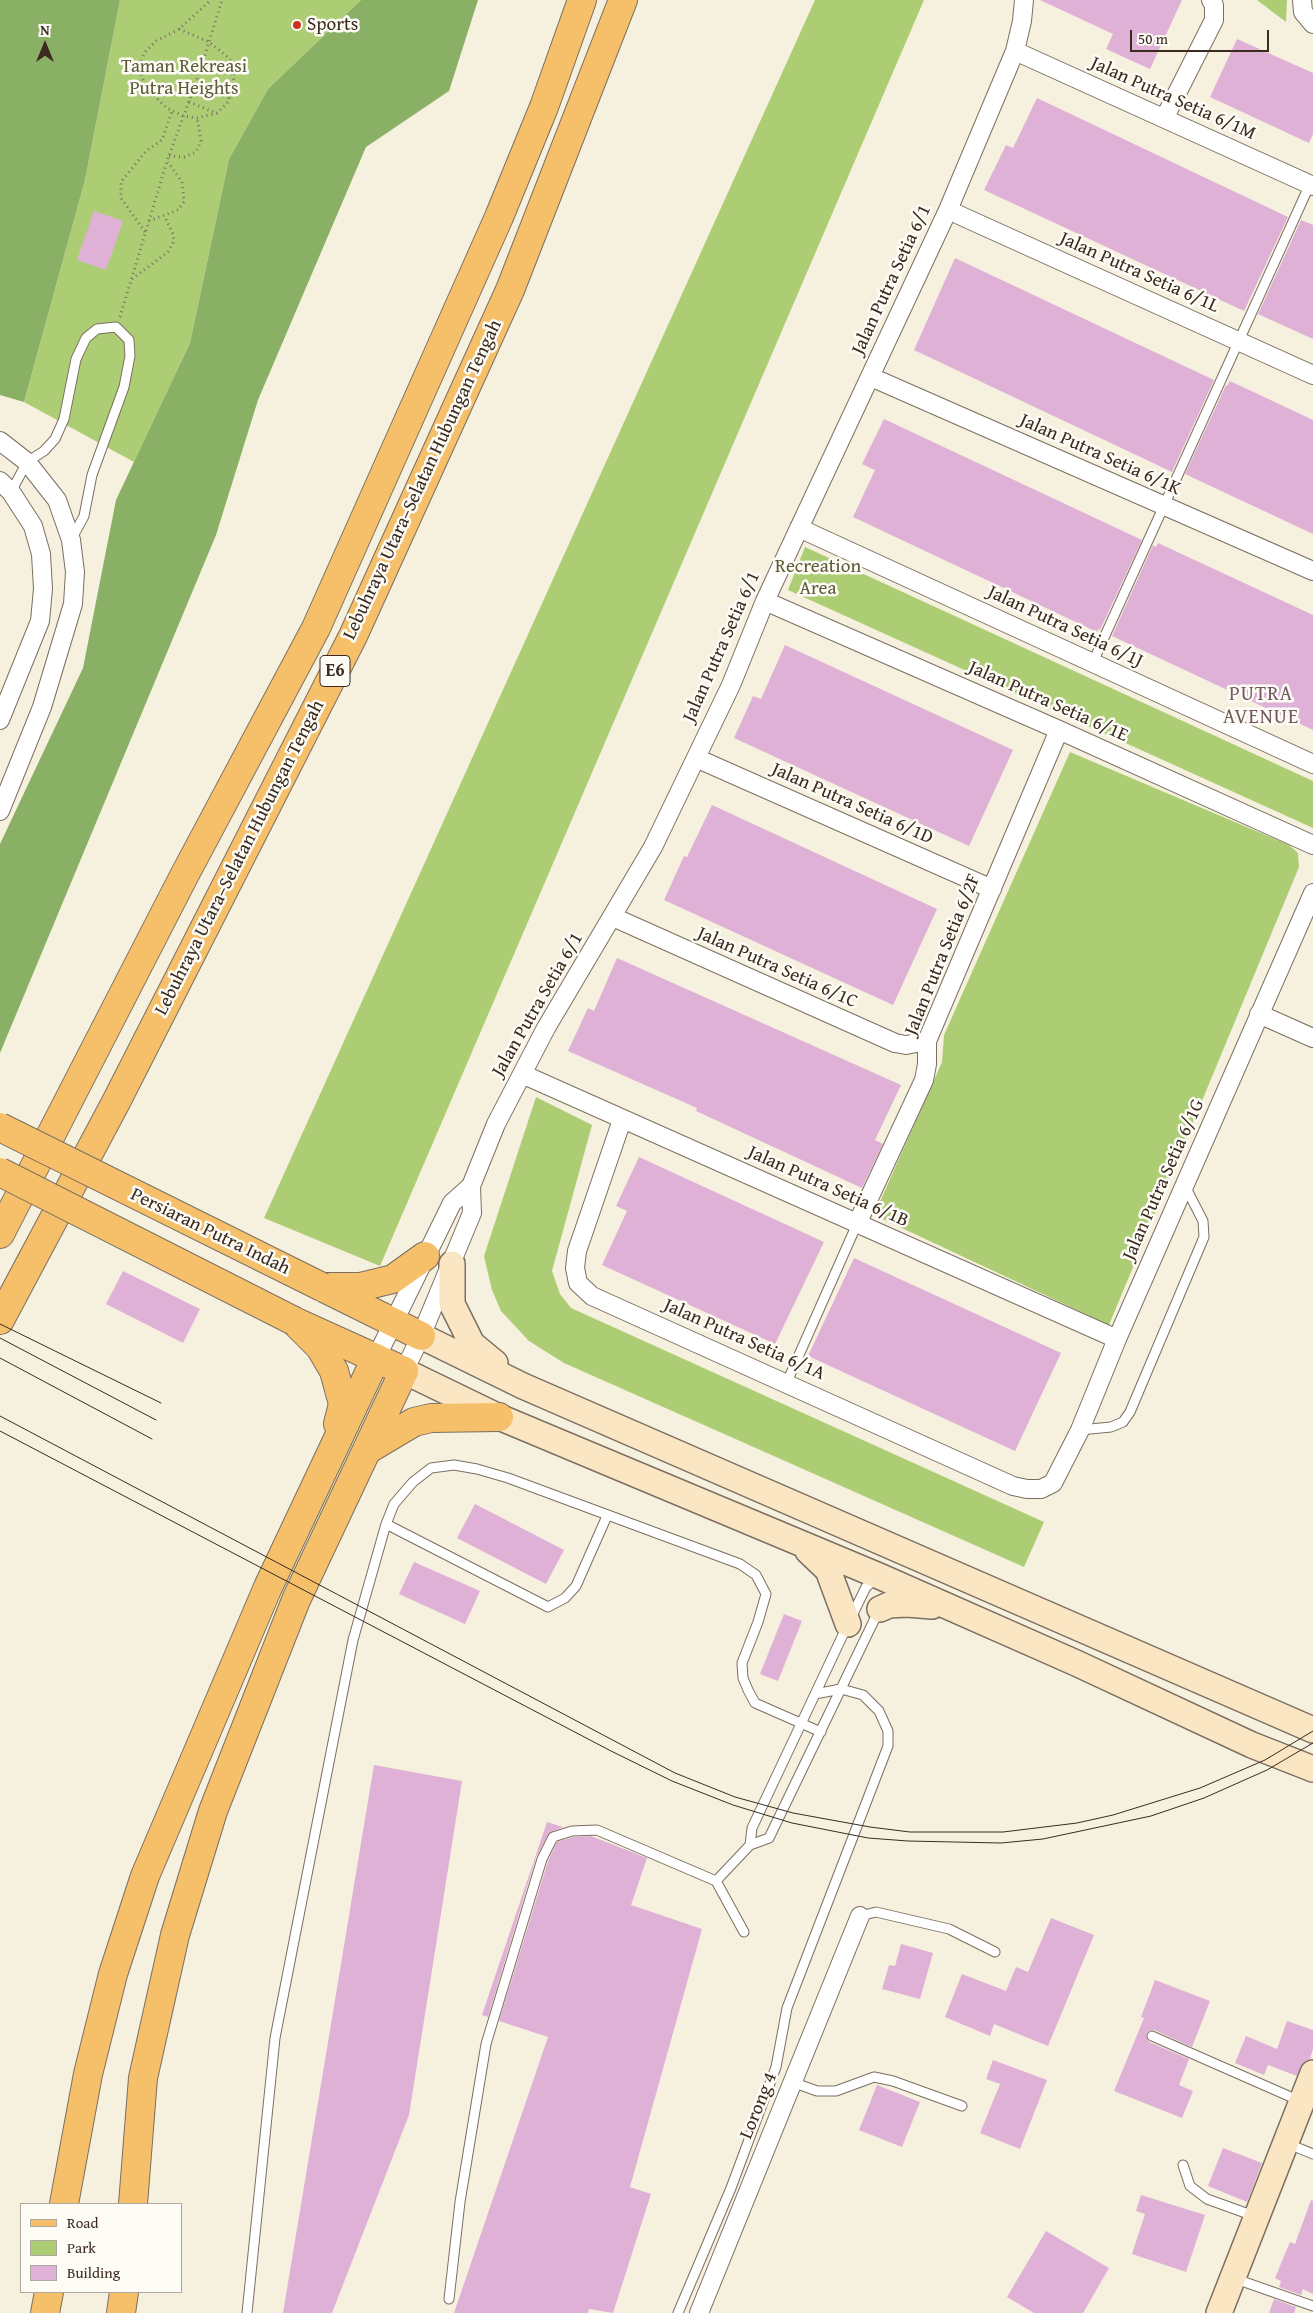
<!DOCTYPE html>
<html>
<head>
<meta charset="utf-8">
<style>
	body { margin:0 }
	#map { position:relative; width:1313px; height:2313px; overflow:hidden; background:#f6f0de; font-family:"Gentium Book Plus",serif }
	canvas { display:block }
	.legend { position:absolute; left:20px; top:2203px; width:162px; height:90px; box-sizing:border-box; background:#fdfcf7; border:1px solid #afa8a0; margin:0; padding:6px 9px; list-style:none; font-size:15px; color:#3b2a1e }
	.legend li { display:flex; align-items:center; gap:10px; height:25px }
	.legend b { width:25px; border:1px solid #afa8a0 }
	.north { position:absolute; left:20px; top:20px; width:50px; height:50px; -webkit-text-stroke:4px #fdfcf7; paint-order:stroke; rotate:0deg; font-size:14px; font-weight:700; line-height:20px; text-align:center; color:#3b2a1e }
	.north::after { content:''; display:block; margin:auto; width:18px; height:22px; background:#3b2a1e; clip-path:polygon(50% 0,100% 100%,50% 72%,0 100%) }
	.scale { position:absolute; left:1130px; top:30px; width:139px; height:22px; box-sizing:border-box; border:2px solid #3b2a1e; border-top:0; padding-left:6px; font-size:15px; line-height:18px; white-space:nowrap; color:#3b2a1e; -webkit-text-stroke:4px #fdfcf7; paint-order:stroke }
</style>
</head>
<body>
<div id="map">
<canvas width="1313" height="2313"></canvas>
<ul class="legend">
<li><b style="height:6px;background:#f6c06b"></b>Road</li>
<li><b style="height:14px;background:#adcd75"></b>Park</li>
<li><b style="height:14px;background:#e0b1d6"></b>Building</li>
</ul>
<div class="north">N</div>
<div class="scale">50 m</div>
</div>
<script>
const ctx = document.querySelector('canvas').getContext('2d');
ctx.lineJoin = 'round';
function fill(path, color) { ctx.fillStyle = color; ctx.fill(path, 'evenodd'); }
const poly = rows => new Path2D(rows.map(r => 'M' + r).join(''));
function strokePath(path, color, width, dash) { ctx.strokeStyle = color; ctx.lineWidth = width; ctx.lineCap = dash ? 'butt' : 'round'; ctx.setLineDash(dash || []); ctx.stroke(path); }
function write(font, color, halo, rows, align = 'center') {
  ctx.font = font + ' "Gentium Book Plus",serif'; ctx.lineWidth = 5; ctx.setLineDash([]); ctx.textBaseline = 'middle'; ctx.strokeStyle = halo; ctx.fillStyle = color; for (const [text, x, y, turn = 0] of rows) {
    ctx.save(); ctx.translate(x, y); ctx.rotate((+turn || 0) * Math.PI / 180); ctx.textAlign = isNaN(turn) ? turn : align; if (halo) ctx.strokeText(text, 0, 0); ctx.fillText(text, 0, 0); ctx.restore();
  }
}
fill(poly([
	[120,0,361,0,268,89,229,159,190,343,134,462,24,402,85,180],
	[815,0,924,0,380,1266,264,1218],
	[1257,0,1287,0,1286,22],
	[805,547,1313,781,1313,828,788,590],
	[1070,752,1289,845,1298,853,1299,867,1109,1325,874,1215,942,1062,944,1035],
	[536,1097,592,1125,552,1271,560,1294,571,1308,1044,1522,1024,1567,564,1363,529,1341,501,1311,492,1290,484,1256]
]), '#adcd75');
fill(poly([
	[0,0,120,0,85,180,24,402,0,395],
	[361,0,478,0,449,91,366,147,258,400,216,535,0,1053,0,844,83,668,116,500,190,343,229,159,268,89]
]), '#8ab066');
fill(poly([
	[1040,0,1182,0,1150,69,1106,49,1113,34],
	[1237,39,1313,73,1313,134,1309,143,1210,97],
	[1037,98,1288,217,1244,311,984,190,1006,145,1013,148],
	[94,211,123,221,106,270,77,260],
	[1301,220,1313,225,1313,339,1258,314],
	[955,258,1214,380,1172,472,914,350],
	[1230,381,1313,420,1313,534,1185,474,1226,385,1227,386],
	[884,419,1142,540,1100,630,1098,629,1097,632,853,517,875,470,862,464],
	[1158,543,1313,615,1313,730,1112,636,1153,545,1156,547],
	[785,645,1013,750,969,846,734,738,753,696,761,699],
	[712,805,937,909,893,1005,664,900,684,856,687,857],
	[617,958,901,1085,875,1140,883,1144,862,1188,696,1111,697,1108,568,1051,588,1008,594,1011],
	[639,1157,824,1242,775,1344,602,1265,627,1211,616,1206],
	[854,1258,1061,1353,1015,1451,808,1356],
	[123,1271,200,1309,183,1343,106,1304],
	[475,1504,564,1550,546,1584,457,1538],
	[414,1562,480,1591,465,1624,399,1594],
	[784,1614,802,1621,778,1681,760,1674],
	[374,1765,462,1781,409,2115,332,2313,283,2313],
	[547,1822,563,1827,549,1833,536,1857,488,2017,482,2015],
	[591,1836,647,1858,631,1905,702,1929,630,2187,651,2194,613,2313,589,2309,588,2313,454,2313,548,2037,499,2021,548,1861,557,1842,573,1837],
	[1051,1918,1094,1935,1048,2046,994,2024,990,2036,945,2017,962,1974,1006,1991,1016,1967,1028,1972],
	[901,1944,933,1953,920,1999,882,1989,889,1965,895,1966],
	[1155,1980,1210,2001,1192,2047,1154,2030,1149,2031,1146,2034,1149,2042,1189,2059,1179,2085,1193,2091,1182,2118,1114,2091,1144,2018,1141,2017],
	[1287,2021,1313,2030,1313,2049,1310,2059,1304,2062,1297,2076,1268,2065,1264,2075,1235,2063,1246,2036,1277,2049],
	[993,2060,1047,2080,1020,2149,980,2133,1000,2084,986,2079],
	[877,2085,920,2102,902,2147,859,2130],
	[1223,2148,1262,2163,1247,2202,1208,2186],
	[1141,2195,1205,2215,1186,2272,1132,2254,1145,2214,1136,2211],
	[1311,2200,1313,2201,1313,2294,1303,2289,1301,2295,1279,2287,1281,2281,1275,2278,1290,2242,1295,2244],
	[1046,2231,1109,2268,1083,2313,1034,2313,1007,2297],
	[1274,2299,1296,2307,1294,2313,1269,2313]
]), '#e0b1d6');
const lane = poly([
	[11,492,27,462,44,451,55,439,64,419,76,359,86,338,97,329,116,327,129,340,130,356,124,387,92,475,84,516,71,540],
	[1093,662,1310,184],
	[787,1382,857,1224],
	[1080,1430,1111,1427,1123,1422,1130,1412,1204,1237,1203,1221,1185,1186],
	[386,1524,548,1607,565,1598,576,1586,607,1516],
	[750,1845,752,1828,848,1624,866,1587,876,1579],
	[716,1881,750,1845,769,1838,879,1610],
	[860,1916,876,1912,949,1929,995,1952],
	[1152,2036,1300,2101],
	[792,2082,817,2091,836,2091,874,2077,893,2081,962,2106],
	[1286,2143,1313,2154],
	[1183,2165,1190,2186,1207,2199,1254,2216],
	[1233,2278,1313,2306],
	[449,2299,460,2202,486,2044,542,1859,553,1837,572,1831,597,1830,716,1881,744,1932],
	[247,2313,275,2038,353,1640,386,1524,394,1504,413,1482,431,1468,454,1465,477,1469,508,1478,740,1564,756,1575,766,1594,758,1622,742,1663,743,1678,748,1690,755,1703,821,1732],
	[678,2313,731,2188,776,2067,787,2008,888,1746,888,1731,879,1711,863,1695,841,1689,815,1694]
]);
const street = poly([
	[1302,0,1303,12,1313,24],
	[1015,51,1313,186],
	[1165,117,1214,20,1214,5,1211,0],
	[948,210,1313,375],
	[871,377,1313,571],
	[0,441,27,462,57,500,71,540,75,572,73,604,42,707,0,811],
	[0,481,11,492,33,526,41,554,43,589,40,621,0,720],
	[799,528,1313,764],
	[765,601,1059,730,1313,845],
	[696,758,992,889],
	[613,917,895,1043,906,1045,927,1041],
	[1259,1014,1313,1038],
	[522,1074,1117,1339],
	[622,1120,577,1251,575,1268,578,1283,592,1296,1013,1486,1027,1489,1041,1489,1053,1483,1080,1430,1117,1339,1313,893],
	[857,1224,924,1080,927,1064,927,1041,1059,730],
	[376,1358,452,1203,471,1186],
	[404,1371,421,1336,472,1213,471,1186,496,1124,546,1028,653,847,731,685,765,601,948,210,1015,51,1022,21,1024,0],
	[699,2313,860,1916]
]);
const secondary = poly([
	[452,1264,452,1304,472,1344,495,1363],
	[421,1336,523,1386,1313,1730],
	[404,1371,499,1417,879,1576,1076,1663,1252,1745,1313,1769],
	[808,1551,828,1570,848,1624],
	[880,1609,889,1605,907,1604,932,1606],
	[1219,2313,1313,2073]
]);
const primary = poly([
	[322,1287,360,1287,393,1279,425,1256],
	[326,1289,421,1336],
	[298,1323,404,1371]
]);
const highway = poly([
	[0,1234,184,876,316,628,499,217,544,107,582,0],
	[0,1320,116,1102,353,636,510,290,623,0],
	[294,1321,320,1347,334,1371,343,1404,338,1424],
	[367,1450,414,1422,431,1418,499,1417],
	[64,2204,88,2074,113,1974,145,1876,268,1587,376,1358],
	[133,2204,143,2078,175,1935,213,1811,296,1600,404,1371],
	[45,2313,49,2292],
	[121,2313,124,2292]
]);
strokePath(lane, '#7c6f61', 11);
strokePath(street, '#7c6f61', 20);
strokePath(secondary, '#7c6f61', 28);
strokePath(primary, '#7c6f61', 30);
strokePath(highway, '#7c6f61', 30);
strokePath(poly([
	[179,29,209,42,229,58,233,65,234,88,228,102,217,113,197,118,183,116,167,108,148,90,142,78,140,67,144,53,156,41,179,29,211,0],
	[202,66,235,75],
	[195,85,229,98],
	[189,102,216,113],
	[169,156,184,157,196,152,201,141,197,118],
	[149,221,178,210,184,202,182,182,168,162],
	[145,232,121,198,121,182,146,151,162,140,172,111],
	[132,279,168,252,174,241,173,234,165,217],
	[120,317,167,161,200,71,222,0]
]), '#7c6f61', 3, [1, 4]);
strokePath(lane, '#fff', 9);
strokePath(street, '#fff', 18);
strokePath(secondary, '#fbe6c4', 25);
strokePath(primary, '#f6c06b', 28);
strokePath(highway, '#f6c06b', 28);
strokePath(poly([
	[0,1324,161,1403],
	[0,1338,156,1420],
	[0,1358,152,1439],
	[0,1416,675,1773,735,1797,793,1813,870,1827,910,1832,1003,1832,1077,1823,1113,1815,1200,1788,1265,1760,1313,1731],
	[0,1431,611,1751,672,1781,733,1805,792,1823,868,1838,908,1841,1001,1843,1043,1839,1151,1816,1204,1798,1267,1770,1313,1743]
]), '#3b2a1e', 1);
const primaryBridge = poly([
	[0,1127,322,1287],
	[0,1172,294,1321]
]);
strokePath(primaryBridge, '#7c6f61', 30, []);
strokePath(primaryBridge, '#f6c06b', 28);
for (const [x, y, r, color] of [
	[297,25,5,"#c8321e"]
]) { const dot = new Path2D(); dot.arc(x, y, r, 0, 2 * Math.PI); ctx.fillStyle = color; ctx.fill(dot); strokePath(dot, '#fdfcf7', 2); }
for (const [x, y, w] of [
	[335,671,30]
]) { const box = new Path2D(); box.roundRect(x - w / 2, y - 15.5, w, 31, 4); ctx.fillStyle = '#fdfcf7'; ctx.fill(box); strokePath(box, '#3b2a1e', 1); }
write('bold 18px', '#3b2a1e', null, [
	["E6",335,671]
]);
write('19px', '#3b2a1e', '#fdfcf7', [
	["Sports",307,25]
], 'left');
write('19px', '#5d5b38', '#fdfcf7', [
	["Taman Rekreasi",184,67],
	["Putra Heights",184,89],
	["Recreation",818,567],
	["Area",818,589]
]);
write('19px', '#3b2a1e', '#fdfcf7', [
	["Jalan Putra Setia 6/1M",1173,99,24],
	["Jalan Putra Setia 6/1L",1139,273,24],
	["Jalan Putra Setia 6/1",892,280,-65],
	["Jalan Putra Setia 6/1K",1100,455,24],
	["Lebuhraya Utara–Selatan Hubungan Tengah",423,480,-65],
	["Jalan Putra Setia 6/1J",1065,627,25],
	["Jalan Putra Setia 6/1",722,647,-66],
	["Jalan Putra Setia 6/1E",1048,702,24],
	["Jalan Putra Setia 6/1D",852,804,24],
	["Lebuhraya Utara–Selatan Hubungan Tengah",240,858,-63],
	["Jalan Putra Setia 6/2F",943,955,-68],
	["Jalan Putra Setia 6/1C",777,968,24],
	["Jalan Putra Setia 6/1",538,1005,-60],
	["Jalan Putra Setia 6/1G",1164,1180,-66],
	["Jalan Putra Setia 6/1B",828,1187,24],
	["Persiaran Putra Indah",210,1232,26],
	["Jalan Putra Setia 6/1A",744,1340,24],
	["Lorong 4",759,2106,-68]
]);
ctx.letterSpacing = '1px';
write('20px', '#75595e', '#fdfcf7', [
	["PUTRA",1261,695],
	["AVENUE",1261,718]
]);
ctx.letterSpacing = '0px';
</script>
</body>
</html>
